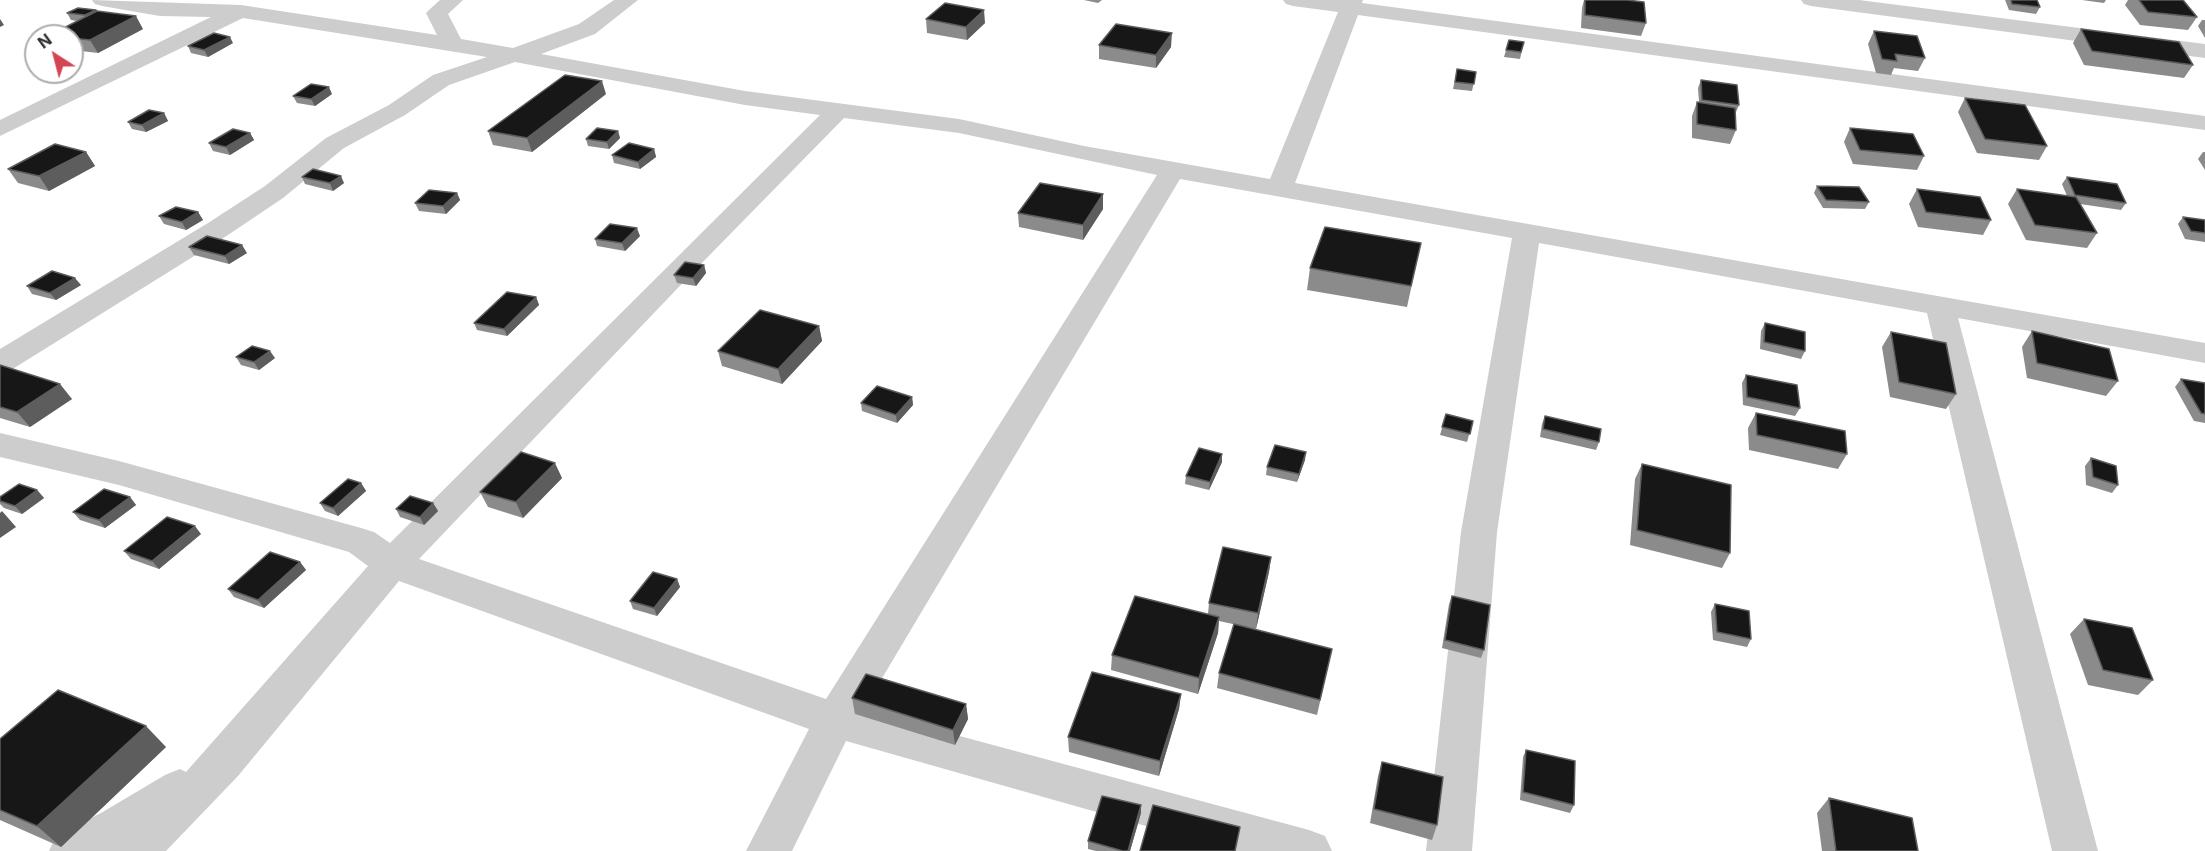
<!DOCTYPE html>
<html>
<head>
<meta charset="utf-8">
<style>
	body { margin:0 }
	#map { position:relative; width:2205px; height:851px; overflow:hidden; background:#fff; font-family:Inter,sans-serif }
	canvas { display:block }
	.north { position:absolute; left:24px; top:24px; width:60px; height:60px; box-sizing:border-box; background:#fff; border:2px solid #acacac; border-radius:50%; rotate:324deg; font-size:16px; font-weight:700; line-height:24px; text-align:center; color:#303030 }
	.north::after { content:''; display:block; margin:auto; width:21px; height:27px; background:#d34553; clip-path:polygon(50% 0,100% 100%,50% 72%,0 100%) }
</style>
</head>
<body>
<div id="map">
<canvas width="2205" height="851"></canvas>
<div class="north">N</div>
</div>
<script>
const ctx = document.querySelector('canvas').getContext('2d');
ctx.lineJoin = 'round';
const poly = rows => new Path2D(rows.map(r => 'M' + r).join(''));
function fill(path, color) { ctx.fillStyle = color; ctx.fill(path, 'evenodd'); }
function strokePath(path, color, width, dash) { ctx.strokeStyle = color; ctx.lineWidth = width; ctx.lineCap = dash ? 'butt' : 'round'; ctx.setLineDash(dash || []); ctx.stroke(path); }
fill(poly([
	[92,0,241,5,437,35,426,13,430,9,440,0,463,0,448,14,461,39,513,48,579,24,614,0,638,0,595,34,541,54,745,91,959,119,1084,146,1270,179,1338,12,1293,6,1286,4,1283,0,1363,0,1362,3,2205,116,2205,130,1358,15,1295,183,2205,343,2205,363,1958,318,2098,851,2052,851,1927,313,1539,243,1497,532,1472,851,1426,851,1461,532,1512,238,1180,179,863,710,1309,830,1325,836,1332,851,1234,851,846,741,792,851,746,851,809,729,399,581,238,776,166,851,49,851,56,836,101,813,165,775,180,769,186,772,368,566,349,552,119,485,0,457,0,433,119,461,361,528,374,532,390,543,820,115,745,105,515,62,449,85,405,115,344,148,283,198,228,235,11,370,0,373,0,349,208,223,265,186,326,138,389,105,433,75,487,57,243,18,0,136,0,120,211,17,160,16,102,6,95,4,92,0],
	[844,118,959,133,1157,175,826,699,419,559,695,270,844,118],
	[1801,0,1859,0,2205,44,2205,58,1811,6,1804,4,1801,0]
]), '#cdcdcd');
fill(poly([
	[1084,0,1102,0,1098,3],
	[1584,0,1627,0,1646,23,1641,36,1581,28,1582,8],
	[2005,0,2037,0,2040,7,2036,14,2009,10],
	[2082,0,2106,0,2104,3],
	[2128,0,2183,0,2197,17,2188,30,2140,25,2125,5],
	[96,11,143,29,98,53,72,50,72,36,50,36,50,35,77,21,71,20,67,13],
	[926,19,985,23,967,40,927,33],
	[2202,20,2205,20,2205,38,2198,26],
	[2081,29,2193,65,2184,78,2084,65,2073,43],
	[1874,31,1925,58,1918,71,1894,68,1891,75,1876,73,1868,44],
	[1509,40,1524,42,1520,59,1504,57],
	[233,43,208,57,191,53,188,46],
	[1099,45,1171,47,1156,68,1099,59],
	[1457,70,1476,72,1472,91,1453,89],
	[1701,80,1739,105,1736,112,1735,112,1736,130,1730,144,1692,138,1692,116,1697,102,1699,102,1698,88],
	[332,94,315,106,297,103,293,96],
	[606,94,532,152,493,145,488,131],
	[1965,98,2047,146,2039,160,1977,153,1958,112],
	[164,113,168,121,146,132,132,129,128,122],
	[1850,128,1924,156,1917,170,1853,164,1844,142],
	[618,131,620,138,609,149,588,146,586,139],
	[250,133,254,140,230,155,213,151,209,143],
	[654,149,656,157,640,169,614,163,612,155],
	[86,152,95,166,49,191,18,183,8,169],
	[2203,152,2205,152,2205,170,2198,159],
	[302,177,344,183,333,191,305,184],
	[2067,177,2126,203,2121,210,2080,204,2097,233,2087,248,2026,240,2008,204,2017,189,2067,196,2062,184],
	[1817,186,1869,202,1865,209,1823,208,1814,193],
	[1917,189,1991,220,1983,235,1918,227,1909,204],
	[457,193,460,200,446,214,419,211,415,203],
	[1103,209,1083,240,1019,227,1018,213],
	[198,212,203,220,186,230,164,224,159,216],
	[2183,217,2205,220,2205,242,2185,239,2178,224],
	[640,236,625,251,597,246,595,239],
	[1421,243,1407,307,1307,290,1310,268],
	[189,247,247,253,229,264,194,255],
	[704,265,706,273,696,286,677,283,674,275],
	[81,285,56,300,32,294,27,286],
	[536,297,539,305,507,336,477,330,474,323],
	[1765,323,1805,351,1801,359,1760,349,1761,331],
	[819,326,822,341,782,384,722,366,718,351],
	[2032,331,2118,381,2106,396,2027,378,2022,347],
	[1891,332,1956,394,1946,409,1890,397,1882,347],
	[236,357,275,358,259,370,241,365],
	[0,365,72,399,30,427,0,418],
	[1746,375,1800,408,1795,416,1743,405,1742,383],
	[2181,379,2205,383,2205,423,2194,421,2175,387],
	[912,397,913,405,897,423,862,411,861,403],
	[1756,413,1847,454,1838,469,1749,450,1748,428],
	[1446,414,1473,421,1467,442,1440,435],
	[1545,416,1599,442,1596,450,1540,437,1542,424],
	[1222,454,1222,462,1209,490,1185,484,1186,476],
	[2091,458,2118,485,2112,493,2086,485,2085,466],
	[1305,460,1297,482,1266,475,1267,467],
	[1642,464,1730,553,1722,568,1630,545,1635,479],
	[562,478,523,518,488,507,480,492],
	[361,483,366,491,338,516,325,511,320,503],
	[37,490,44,498,22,514,4,508,0,504,0,497],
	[130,497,136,505,105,528,80,520,73,512],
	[433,503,438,511,424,525,400,517,396,509],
	[201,534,159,569,131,559,124,551],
	[1271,557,1269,572,1256,629,1219,621,1218,633,1198,694,1111,670,1112,655,1208,614,1209,603],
	[300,562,306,570,264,608,234,597,228,589],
	[677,579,680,587,657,616,633,609,630,601],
	[1452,596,1484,650,1481,658,1442,648,1449,604],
	[1715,604,1751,639,1747,647,1713,640,1711,612],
	[2084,619,2153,680,2138,695,2088,685,2070,634],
	[1332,649,1317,715,1217,688,1219,673],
	[1181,694,1179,709,1159,776,1069,752,1068,737],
	[852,698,966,704,968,719,955,745,855,714],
	[0,739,166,747,61,847,0,820],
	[1526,750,1574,805,1570,813,1520,800,1523,757],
	[1382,762,1437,825,1432,840,1370,823,1378,776],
	[1829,798,1918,851,1822,851,1817,813],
	[1141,813,1130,851,1096,851,1088,849,1088,841]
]), '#8b8b8b');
fill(poly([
	[984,10,985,23,967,40,966,27],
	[136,16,143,29,98,53,90,40],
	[0,19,4,25,0,27],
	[1172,33,1171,47,1156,68,1156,55],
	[230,37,233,43,208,57,204,50],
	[602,81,606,94,532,152,527,138],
	[329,87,332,94,315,106,311,99],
	[164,113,168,121,146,132,142,125],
	[618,131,620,138,609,149,607,142],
	[250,133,254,140,230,155,226,147],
	[654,149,656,157,640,169,638,162],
	[86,152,95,166,49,191,39,176],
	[341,176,344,183,333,191,330,183],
	[457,193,460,200,446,214,443,206],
	[1103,194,1103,209,1083,240,1083,225],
	[198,212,203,220,186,230,182,222],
	[637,228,640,236,625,251,622,243],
	[242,245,247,253,229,264,225,256],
	[704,265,706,273,696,286,693,278],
	[75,278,81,285,56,300,50,293],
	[536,297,539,305,507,336,504,329],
	[819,326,822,341,782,384,778,369],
	[270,351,275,358,259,370,254,362],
	[60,384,72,399,30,427,17,412],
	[912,397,913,405,897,423,896,415],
	[1306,452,1305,460,1297,482,1299,474],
	[1222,454,1222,462,1209,490,1210,482],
	[555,463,562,478,523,518,516,502],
	[361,483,366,491,338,516,333,508],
	[37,490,44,498,22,514,15,506],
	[130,497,136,505,105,528,99,520],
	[433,503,438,511,424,525,420,517],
	[2,511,16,527,0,538,0,513],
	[195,526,201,534,159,569,152,561],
	[1271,557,1269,572,1256,629,1258,613],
	[300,562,306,570,264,608,258,600],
	[677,579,680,587,657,616,654,608],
	[1219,617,1218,633,1198,694,1199,678],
	[1181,694,1179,709,1159,776,1160,761],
	[966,704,968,719,955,745,953,730],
	[146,726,166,747,61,847,37,826],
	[1141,805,1141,813,1130,851,1128,851]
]), '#5d5d5d');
const building = poly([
	[1585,0,1627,0,1644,2,1646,23,1585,15,1585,0],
	[2011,0,2037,0,2040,7,2012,4,2011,0],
	[2139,0,2183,0,2197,17,2148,12,2139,0],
	[945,3,984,10,966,27,926,19,945,3],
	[78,8,96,10,85,15,67,13,78,8],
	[97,11,136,16,90,40,72,38,72,36,50,35,97,11],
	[1116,24,1172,33,1156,55,1099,45,1116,24],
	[2081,29,2179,42,2193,65,2092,51,2081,29],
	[1874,31,1917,36,1925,58,1895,54,1897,61,1882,59,1874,31],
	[214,33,230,37,204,50,188,46,214,33],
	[1509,40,1524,42,1521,52,1506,50,1509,40],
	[1457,69,1476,72,1474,84,1455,82,1457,69],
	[565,75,602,81,527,138,488,131,565,75],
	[1701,80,1737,85,1739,105,1702,100,1701,80],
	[311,84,329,87,311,99,293,96,311,84],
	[1965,98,2025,105,2047,146,1985,139,1965,98],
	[1697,102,1735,108,1736,130,1697,124,1697,102],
	[149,110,164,113,142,125,128,122,149,110],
	[597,128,618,131,607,142,586,139,597,128],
	[1850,128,1913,134,1924,156,1860,150,1850,128],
	[233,129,250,133,226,147,209,143,233,129],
	[629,143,654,149,638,162,612,155,629,143],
	[55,144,86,152,39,176,8,169,55,144],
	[313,169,341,176,330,183,302,177,313,169],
	[2067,177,2117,184,2126,203,2075,195,2067,177],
	[1040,183,1103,194,1083,225,1018,213,1040,183],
	[1817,186,1859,187,1869,202,1826,200,1817,186],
	[1917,189,1980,197,1991,220,1926,212,1917,189],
	[2017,189,2076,197,2097,233,2035,225,2017,189],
	[429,190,457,193,443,206,415,203,429,190],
	[176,207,198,212,182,222,159,216,176,207],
	[2183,217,2205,220,2205,233,2191,231,2183,217],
	[610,224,637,228,622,243,595,239,610,224],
	[1325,227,1421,243,1411,286,1310,268,1325,227],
	[207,236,242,245,225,256,189,247,207,236],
	[685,262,704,265,693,278,674,275,685,262],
	[52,271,75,278,50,293,27,286,52,271],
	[507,292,536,297,504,329,474,323,507,292],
	[760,310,819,326,778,369,718,351,760,310],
	[1765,323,1805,332,1805,351,1764,342,1765,323],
	[2032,331,2109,349,2118,381,2037,363,2032,331],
	[1891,332,1946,343,1956,394,1899,382,1891,332],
	[252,346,270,351,254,362,236,357,252,346],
	[0,365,60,384,17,412,0,407,0,365],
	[1746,375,1797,385,1800,408,1747,397,1746,375],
	[2181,379,2205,383,2205,414,2201,413,2181,379],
	[877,386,912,397,896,415,861,403,877,386],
	[1756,413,1845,431,1847,454,1757,435,1756,413],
	[1446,414,1473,421,1470,434,1442,427,1446,414],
	[1545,416,1601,429,1599,442,1543,429,1545,416],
	[1275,445,1306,452,1299,474,1267,467,1275,445],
	[1199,448,1222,454,1210,482,1186,476,1199,448],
	[521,452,555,463,516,502,480,492,521,452],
	[2091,458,2116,466,2118,485,2093,477,2091,458],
	[1642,464,1731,485,1730,553,1637,530,1642,464],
	[348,479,361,483,333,508,320,503,348,479],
	[19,484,37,490,15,506,0,501,0,497,19,484],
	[104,489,130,497,99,520,73,512,104,489],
	[410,496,433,503,420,517,396,509,410,496],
	[167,517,195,526,152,561,124,551,167,517],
	[1223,547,1271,557,1258,613,1209,603,1223,547],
	[270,552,300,562,258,600,228,589,270,552],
	[653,572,677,579,654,608,630,601,653,572],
	[1135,596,1219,617,1199,678,1112,655,1135,596],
	[1452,596,1490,605,1484,650,1445,640,1452,596],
	[1715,604,1749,611,1751,639,1717,632,1715,604],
	[2084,619,2132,628,2153,680,2103,670,2084,619],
	[1234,624,1332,649,1320,700,1219,673,1234,624],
	[1092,672,1181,694,1160,761,1068,737,1092,672],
	[866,674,966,704,953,730,852,698,866,674],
	[58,690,146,726,37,826,0,810,0,739,58,690],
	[1526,750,1575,761,1574,805,1523,792,1526,750],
	[1382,762,1443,777,1437,825,1374,809,1382,762],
	[1102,796,1141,805,1128,851,1123,851,1088,841,1102,796],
	[1829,798,1912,818,1918,851,1836,851,1829,798],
	[1153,805,1240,827,1235,851,1140,851,1153,805]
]);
fill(building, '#171717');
strokePath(building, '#5d5d5d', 1.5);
</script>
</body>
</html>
